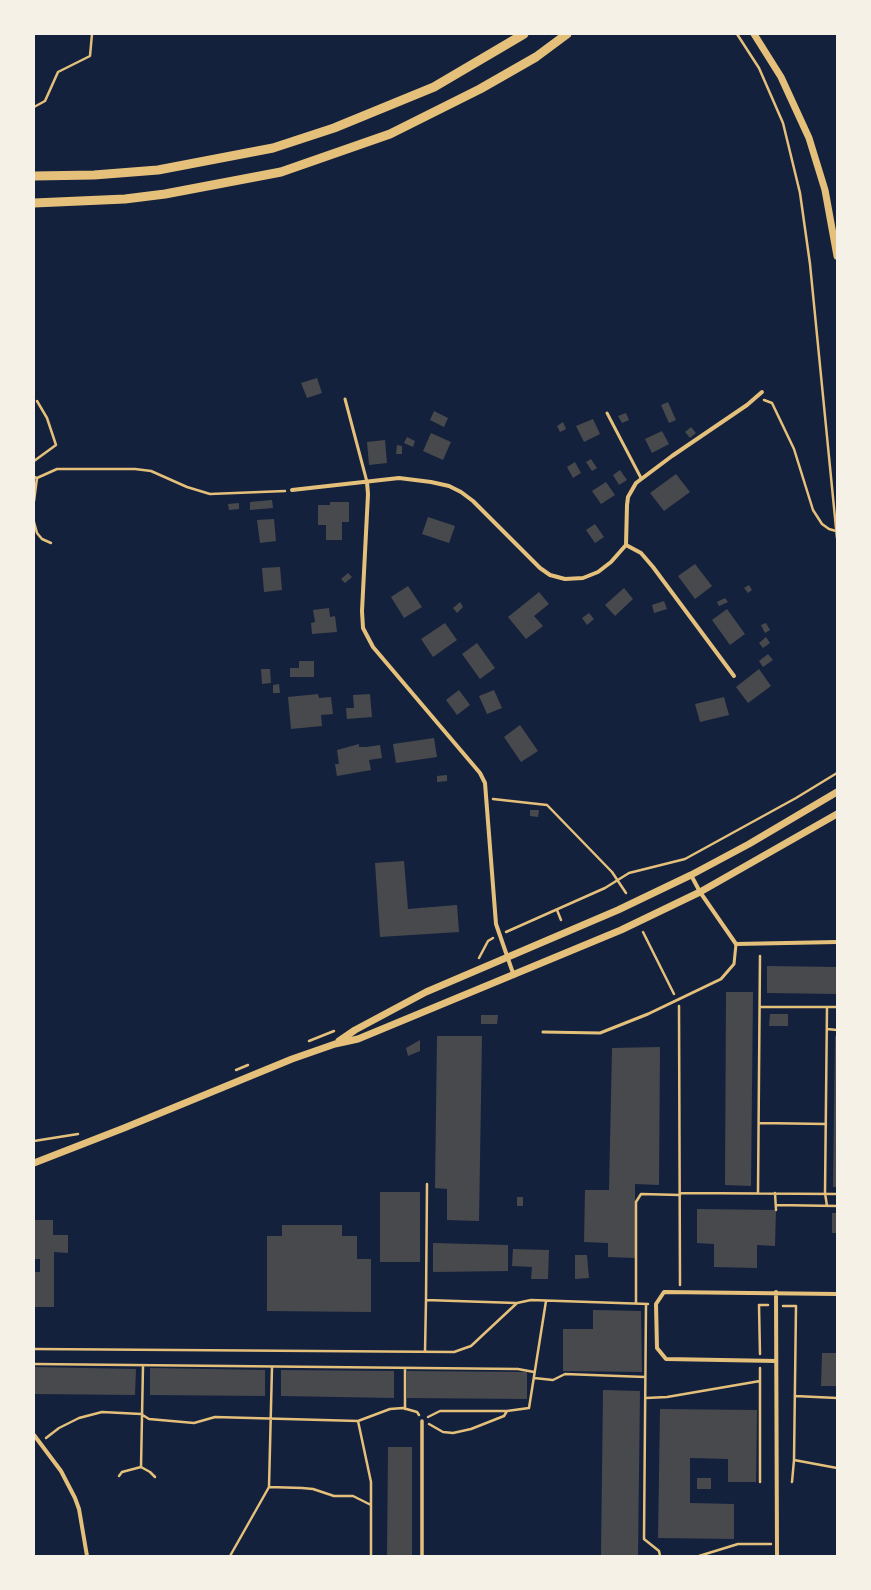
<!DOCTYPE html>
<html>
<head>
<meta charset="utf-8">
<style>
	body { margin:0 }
	#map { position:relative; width:871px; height:1590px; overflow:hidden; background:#14213d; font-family:Quicksand,sans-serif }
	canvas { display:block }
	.frame { position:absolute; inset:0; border:35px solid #f6f1e7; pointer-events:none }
</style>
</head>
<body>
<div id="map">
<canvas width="871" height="1590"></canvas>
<div class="frame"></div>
</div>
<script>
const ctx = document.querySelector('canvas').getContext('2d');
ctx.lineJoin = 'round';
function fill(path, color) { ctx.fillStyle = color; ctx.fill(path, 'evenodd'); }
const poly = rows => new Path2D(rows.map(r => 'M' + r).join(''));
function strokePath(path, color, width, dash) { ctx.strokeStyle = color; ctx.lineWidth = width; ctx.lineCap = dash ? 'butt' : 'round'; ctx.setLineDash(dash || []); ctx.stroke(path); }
fill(poly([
	[317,378,322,393,307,398,301,383],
	[668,402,676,420,669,423,661,405],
	[434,411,448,418,444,427,430,420],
	[626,413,629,420,622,423,618,416],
	[593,419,600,434,584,442,576,426],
	[563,422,566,429,560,432,557,426],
	[691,427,696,433,690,438,685,432],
	[662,431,669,444,652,453,645,439],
	[431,433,451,442,443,460,423,451],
	[407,437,415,441,413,447,404,443],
	[385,440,387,463,369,465,367,442],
	[397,445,402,446,402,454,396,454],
	[591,459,597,468,592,471,586,462],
	[575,462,581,473,573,478,567,467],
	[620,470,627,480,619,485,613,475],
	[676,474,690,492,664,511,650,493],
	[606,482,615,495,601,504,592,491],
	[272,500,273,508,250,510,250,502],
	[330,502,349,502,349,522,342,522,342,540,326,540,326,525,318,525,318,505,330,505],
	[239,503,239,509,229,510,228,504],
	[428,517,455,526,449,543,422,534],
	[274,519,276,541,260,543,257,520],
	[595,524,604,537,595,543,586,530],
	[695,564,712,586,695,599,678,576],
	[280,567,282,590,264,592,262,568],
	[348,573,352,577,345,583,341,579],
	[749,585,752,590,748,593,744,588],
	[408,586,422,607,404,618,391,597],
	[624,588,633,599,615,616,605,605],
	[539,592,549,604,534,616,543,626,526,639,508,617],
	[725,598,728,602,719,606,717,602],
	[664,601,667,609,654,613,652,605],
	[460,602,463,607,457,613,453,608],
	[329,608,330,617,335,616,337,632,312,634,311,623,315,622,313,610],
	[727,609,745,634,730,645,712,620],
	[589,613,594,619,587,625,582,618],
	[445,623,457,640,433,657,421,639],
	[766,623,770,630,765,633,761,625],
	[766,637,770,643,763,648,759,643],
	[477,643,495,668,480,679,462,654],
	[768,654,773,660,763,667,759,661],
	[299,661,314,661,314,677,290,677,290,668,299,668],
	[261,669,270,669,271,683,262,684],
	[759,669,771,686,748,703,736,687],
	[279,684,280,693,273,693,273,685],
	[459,690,470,705,457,715,446,700],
	[494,690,502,708,487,714,479,696],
	[318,694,319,698,331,697,333,714,321,715,322,726,291,729,288,697],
	[370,694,372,717,347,719,346,708,354,708,353,695],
	[724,697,729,715,700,722,695,704],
	[520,725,538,751,521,762,504,737],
	[434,738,437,757,396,763,393,744],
	[359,744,359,747,366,747,380,745,382,758,369,760,371,770,337,776,335,764,339,764,337,750],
	[447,775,447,781,437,782,437,776],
	[530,810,539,810,538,817,530,816],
	[404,861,408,909,457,905,459,932,380,937,375,863],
	[767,966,837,967,837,994,767,993],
	[726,992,753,992,751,1186,725,1185],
	[770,1014,788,1014,788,1026,769,1026],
	[481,1015,498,1015,497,1024,481,1024],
	[437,1036,482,1036,479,1221,447,1220,447,1189,435,1188],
	[835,1036,837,1036,837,1187,833,1187],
	[420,1040,420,1051,408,1056,406,1048],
	[660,1047,659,1185,635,1184,635,1258,608,1257,608,1243,584,1242,585,1190,609,1190,612,1048],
	[380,1192,420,1192,420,1262,380,1262],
	[517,1197,523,1197,523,1206,517,1206],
	[697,1209,776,1210,775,1246,757,1245,757,1268,714,1267,714,1244,697,1243],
	[832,1213,837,1213,837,1233,832,1233],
	[34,1220,53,1220,53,1235,68,1235,68,1253,54,1252,54,1307,34,1307,34,1272,40,1272,40,1259,34,1259],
	[282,1225,342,1225,342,1236,357,1236,357,1259,371,1259,371,1312,267,1311,267,1236,282,1236],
	[433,1243,508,1245,508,1271,433,1272],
	[513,1249,549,1250,548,1279,531,1279,532,1267,512,1266],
	[575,1255,587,1255,589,1278,575,1279],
	[593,1310,641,1311,642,1372,563,1371,563,1329,593,1329],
	[822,1353,837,1353,837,1386,821,1386],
	[34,1367,136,1369,135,1395,34,1394],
	[150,1368,265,1370,265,1396,150,1395],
	[281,1370,394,1371,394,1398,281,1396],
	[407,1371,527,1372,527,1399,407,1398],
	[603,1390,640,1391,638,1556,601,1556],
	[660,1409,757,1410,756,1482,728,1482,728,1459,690,1458,690,1503,734,1504,734,1539,658,1538],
	[388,1447,412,1447,412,1556,387,1556],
	[697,1478,711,1478,711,1489,697,1489]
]), '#48494c');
strokePath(poly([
	[737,34,759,68,783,123,800,193,810,264,837,538],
	[34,107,45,101,58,72,90,56,92,34],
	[764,400,772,403,794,449,813,510,822,524,829,529,836,531],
	[34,461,56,445,47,418,37,401],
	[34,477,37,478,57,469,135,469,151,471,187,487,210,494,285,491],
	[34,501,37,478],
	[34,522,37,533,42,539,51,543],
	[493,799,547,805,612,872,626,893],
	[557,910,561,920],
	[506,932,605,888,629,873,685,859,796,798,837,773],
	[643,932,674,994],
	[479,958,488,941,493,938],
	[679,1006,680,1285],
	[760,1007,837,1007],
	[827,1029,837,1030],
	[309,1041,334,1031],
	[236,1070,248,1065],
	[759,1123,826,1124],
	[34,1141,78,1134],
	[680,1193,837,1194],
	[758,1193,760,956],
	[775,1193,776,1210],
	[776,1205,837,1206],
	[827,1206,825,1193,827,1007],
	[426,1300,427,1184],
	[636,1303,636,1202,641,1194,680,1195],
	[646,1304,644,1539,659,1551,660,1556],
	[783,1306,796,1306,794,1460,792,1482],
	[34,1349,454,1352,471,1346,517,1303,531,1300,648,1304],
	[425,1352,426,1300,516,1303],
	[760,1354,759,1305,768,1305],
	[34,1364,518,1369,534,1372],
	[143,1366,141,1467,150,1472,155,1477],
	[272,1367,269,1487,302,1488,313,1489,334,1496,353,1496,371,1505],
	[760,1368,760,1482],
	[534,1378,553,1380,565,1374,645,1377],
	[795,1396,837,1398],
	[646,1398,667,1397,760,1381],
	[405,1409,405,1368],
	[428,1417,440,1411,507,1411,529,1408,546,1301],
	[358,1421,371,1482,371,1556],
	[429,1424,443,1432,453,1433,471,1429,504,1416,507,1411],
	[46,1438,59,1428,79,1418,102,1412,141,1414,149,1419,194,1423,215,1417,358,1421,390,1409,403,1408,417,1412,419,1415],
	[794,1460,837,1468],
	[119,1476,122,1472,141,1467],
	[230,1556,269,1487],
	[699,1556,738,1544,771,1544]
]), '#e5c07b', 2.5);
strokePath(poly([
	[345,399,367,482],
	[607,413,641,478],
	[543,1032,600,1033,648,1014,721,979,734,964,736,944]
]), '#e5c07b', 3);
strokePath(poly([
	[422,1556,422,1421]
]), '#e5c07b', 3.5);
strokePath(poly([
	[367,482,368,494,362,611,363,628,373,647,480,773,485,783,496,924,514,976],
	[292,490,399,478,431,482,449,486,461,492,473,501,540,568,550,575,565,579,583,578,598,572,611,562,626,545,627,505,628,497,636,483,672,456,747,405,762,392],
	[626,545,641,553,653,567,734,676],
	[691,875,700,892,736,944,837,942],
	[776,1292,777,1555],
	[776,1361,666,1359,657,1348,656,1304,664,1292,837,1294],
	[34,1435,61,1471,75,1498,79,1509,87,1556]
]), '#e5c07b', 4);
strokePath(poly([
	[754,34,781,77,809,138,825,190,837,256],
	[339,1041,355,1030,426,992,618,910,691,875,749,844,837,792],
	[34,1163,124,1128,292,1059,335,1044,358,1039,621,930,700,892,837,814]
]), '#e5c07b', 7);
strokePath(poly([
	[34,176,94,175,158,170,273,148,334,128,434,87,524,34],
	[34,203,125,199,165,194,281,172,390,134,480,89,536,57,567,34]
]), '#e5c07b', 9);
</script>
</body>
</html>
